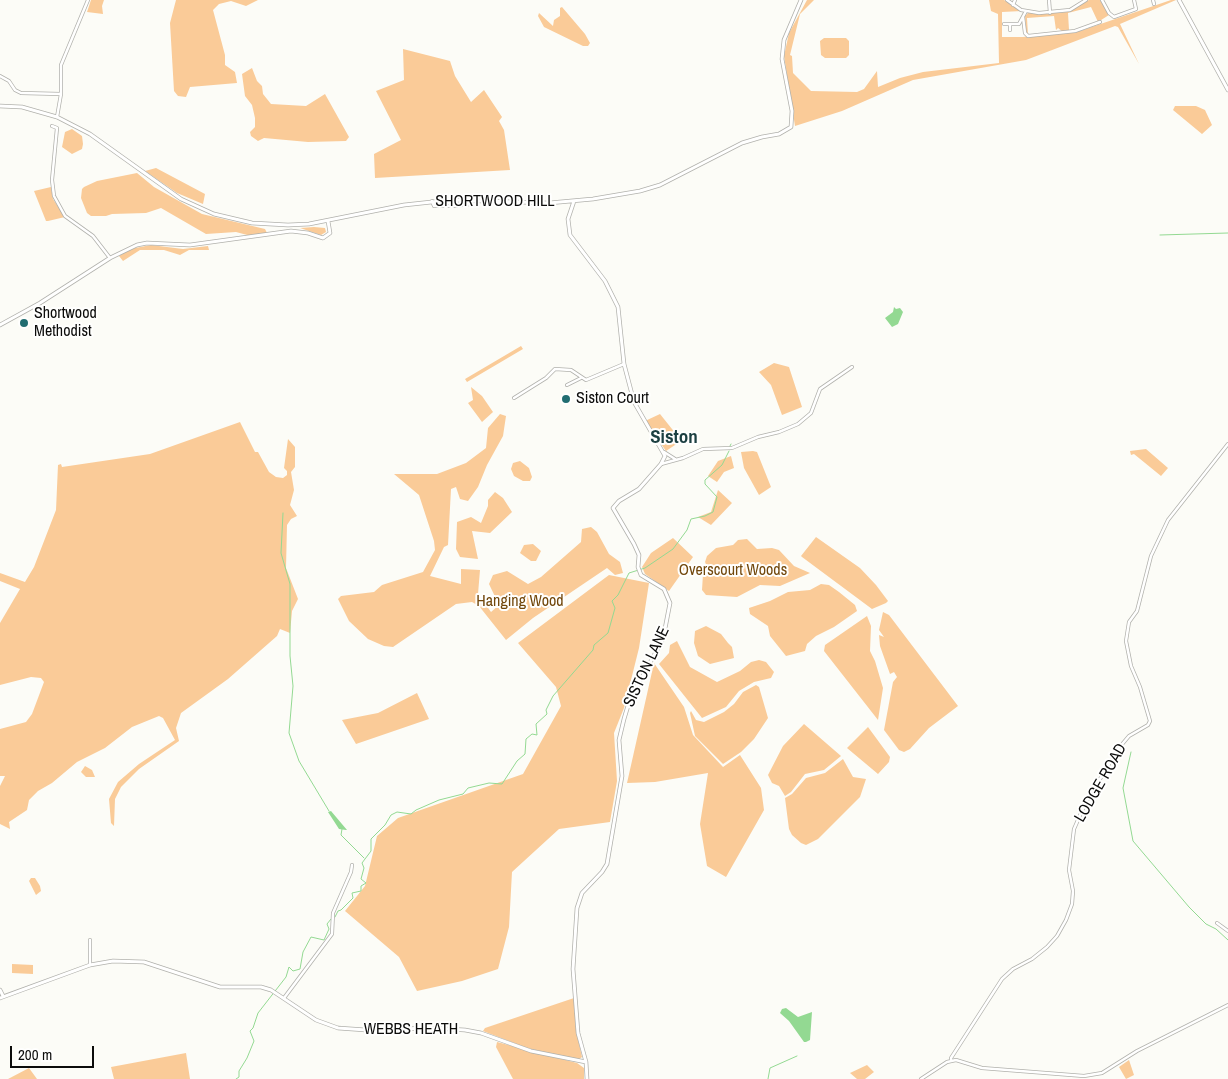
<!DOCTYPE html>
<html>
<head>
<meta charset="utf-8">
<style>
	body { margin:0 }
	#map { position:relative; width:1228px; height:1079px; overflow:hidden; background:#fcfcf7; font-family:"Archivo Narrow",sans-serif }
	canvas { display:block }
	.scale { position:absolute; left:10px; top:1046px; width:84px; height:22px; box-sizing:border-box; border:2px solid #0c0c0b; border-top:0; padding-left:6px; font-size:15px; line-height:18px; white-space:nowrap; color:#0c0c0b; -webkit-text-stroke:4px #fffffe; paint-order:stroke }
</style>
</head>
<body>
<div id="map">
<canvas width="1228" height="1079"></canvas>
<div class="scale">200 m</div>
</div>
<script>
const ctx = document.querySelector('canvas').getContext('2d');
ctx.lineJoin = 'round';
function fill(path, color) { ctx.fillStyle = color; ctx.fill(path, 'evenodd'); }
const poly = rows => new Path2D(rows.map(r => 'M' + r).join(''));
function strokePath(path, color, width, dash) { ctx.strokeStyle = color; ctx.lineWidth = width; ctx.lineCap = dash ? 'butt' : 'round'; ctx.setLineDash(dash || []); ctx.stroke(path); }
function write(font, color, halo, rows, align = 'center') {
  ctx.font = font + ' "Archivo Narrow",sans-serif'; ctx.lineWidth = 4; ctx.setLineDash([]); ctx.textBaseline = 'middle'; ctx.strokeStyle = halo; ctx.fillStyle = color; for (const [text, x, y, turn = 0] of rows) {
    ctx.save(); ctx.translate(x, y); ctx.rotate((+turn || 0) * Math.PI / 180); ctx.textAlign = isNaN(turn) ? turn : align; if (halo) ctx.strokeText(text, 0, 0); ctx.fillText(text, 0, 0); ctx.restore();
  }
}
fill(poly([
	[91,0,104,0,102,6,103,14,87,12],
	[176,0,258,0,246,6,231,1,219,4,213,10,225,55,225,65,235,72,237,83,190,87,186,97,178,96,174,91,170,23],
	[807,0,814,0,800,14,790,55,792,56,793,73,811,91,857,92,864,89,877,71,878,87,900,78,923,72,999,63,998,14,991,11,989,0,1004,0,1022,11,1002,12,1002,37,1023,37,1080,31,1171,0,1176,0,1120,24,1139,64,1118,27,1115,26,1026,60,913,80,842,111,795,126,784,56,789,33],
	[1089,0,1100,0,1109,15,1098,22,1091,7,1068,13,1069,30,1063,32,1058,28,1056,30,1054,16,1027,18,1028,35,1026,33,1025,16,1028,13,1068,12],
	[562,7,585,34,590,43,588,46,583,46,544,27,538,16,539,13,553,26,554,20,560,16,560,8],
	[824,38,846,38,849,41,849,55,846,58,825,58,821,55,820,41],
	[403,49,450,61,455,76,471,102,484,90,502,117,499,121,504,130,510,170,375,178,374,154,401,140,376,91,404,80],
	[252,68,257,81,262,86,263,94,271,104,306,106,325,94,349,137,346,141,308,142,264,138,258,141,251,136,250,132,255,127,255,118,252,105,245,96,242,74],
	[1175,106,1196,106,1205,110,1212,125,1202,134,1173,110],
	[72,129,82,136,83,144,82,149,72,154,62,147,65,132],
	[156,168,205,194,203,204,177,193,145,171],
	[137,173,154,187,202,214,265,229,267,233,251,236,236,232,206,234,161,208,146,213,112,214,106,216,91,216,87,213,81,198,82,189,84,187,97,181],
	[51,187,53,199,65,217,48,221,46,221,34,191],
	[314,227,325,228,326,232,321,235,300,228],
	[151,245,183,249,208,246,209,250,189,250,180,255,164,250,140,250,123,261,119,256,130,249],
	[521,346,523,349,467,382,465,379],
	[774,363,789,367,802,407,782,415,771,385,759,372],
	[471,387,482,396,493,412,482,422,468,403,473,400],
	[500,414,506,416,503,436,487,465,478,487,468,501,460,499,456,487,451,489,448,545,444,547,430,576,461,584,461,569,480,570,478,594,491,612,499,605,489,584,493,575,507,571,528,584,541,577,581,542,582,529,591,527,597,532,609,554,620,562,623,573,615,575,607,568,533,618,506,640,479,606,472,602,456,604,393,647,384,646,368,639,349,621,338,599,341,596,374,592,382,585,423,572,435,550,434,541,419,495,394,474,437,474,466,463,486,448,488,428],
	[660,414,676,434,674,437,678,443,666,451,645,421],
	[240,422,255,452,258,452,269,472,276,477,283,478,287,475,287,471,284,468,288,439,295,447,295,467,291,472,294,490,290,505,297,516,291,519,287,525,286,568,298,599,292,611,290,633,280,629,277,636,228,679,181,713,176,728,179,741,139,769,121,787,115,799,114,826,111,823,109,799,118,782,139,764,175,740,163,718,159,716,132,727,105,748,77,762,52,783,38,791,29,800,27,810,9,822,10,829,0,824,0,786,5,776,0,776,0,729,26,722,32,714,44,682,41,678,31,677,0,685,0,623,20,589,0,581,0,573,25,582,34,567,56,510,58,465,61,464,62,467,150,454],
	[1146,449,1168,468,1161,476,1134,454,1131,455,1130,451],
	[753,451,757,452,771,487,759,495,744,468,741,452],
	[731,456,734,468,724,472,717,482,708,476,718,461],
	[520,461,529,468,532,477,530,481,523,481,514,476,511,469,513,463],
	[718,490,732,503,711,525,698,517,711,512],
	[495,492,503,498,512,512,490,533,472,531,478,559,460,557,456,549,457,522,471,517,481,523,488,506,488,500],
	[816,537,860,568,876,585,888,601,886,603,872,609,802,557,801,556],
	[673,538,693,557,669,591,645,574,642,567,651,553],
	[747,539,757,549,772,548,779,550,794,566,810,573,780,586,760,585,737,597,706,595,702,590,703,574,708,569,705,562,707,556,716,548,733,545,738,540],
	[533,544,541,551,536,561,531,561,520,553,524,545],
	[609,575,649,583,639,648,624,708,614,733,617,781,610,822,559,829,512,872,509,927,498,969,462,981,417,991,399,957,345,911,365,886,377,836,398,818,523,774,561,706,556,687,518,643],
	[821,584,829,585,839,592,855,605,857,611,834,627,816,636,807,644,805,651,786,656,770,636,768,626,750,614,749,608,770,601,788,592,810,590],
	[883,612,889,615,958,706,929,728,910,749,904,752,899,750,884,730,893,682,897,677,894,672,890,674,880,646,879,635,884,637,879,630],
	[867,616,871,626,870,651,875,661,883,688,878,720,824,651,825,645],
	[706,626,721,634,728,643,732,647,734,658,710,664,698,656,694,643,695,631],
	[677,641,690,667,717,682,740,671,751,662,759,660,766,662,774,672,771,678,754,682,739,691,726,707,702,718,659,664,669,653,670,645],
	[654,663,684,707,693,735,723,767,740,755,761,788,764,810,726,877,707,866,700,824,708,773,655,782,627,783],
	[756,685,759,687,768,718,754,739,741,752,723,764,695,736,690,713,691,711,696,720,704,722,724,712,734,704,743,692],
	[417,693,429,719,356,744,342,720,378,713],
	[804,724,841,756,824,770,805,774,791,792,785,796,779,786,772,783,768,775,783,746],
	[868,727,890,757,889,762,878,774,847,748],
	[843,759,853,777,866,779,860,797,818,839,806,845,801,843,792,835,789,829,785,798,792,794,806,778,825,773],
	[85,766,92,770,95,777,86,777,81,772],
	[31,878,35,878,40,886,41,891,36,895,29,881],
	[12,964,33,965,33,974,12,973],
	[574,998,576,1030,582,1057,578,1060,527,1048,483,1031,485,1028],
	[497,1042,577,1063,584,1068,584,1079,513,1079,496,1047],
	[186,1053,190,1079,114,1079,111,1067],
	[1129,1060,1134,1075,1126,1079,1119,1067],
	[867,1065,874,1072,865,1079,857,1079,850,1073],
	[29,1068,37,1079,8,1079]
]), '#facb98');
fill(poly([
	[894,307,896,309,900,308,903,312,898,324,892,327,885,318,893,312],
	[331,811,347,830,346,830,339,829,328,812],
	[786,1008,798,1017,812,1012,810,1040,806,1042,804,1042,789,1021,780,1013,782,1009]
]), '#93d992');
strokePath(poly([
	[1160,235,1228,233],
	[730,446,731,444],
	[283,513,281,553,290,584,290,656,293,686,289,733,299,761,329,811],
	[1131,752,1123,788,1133,841,1189,907,1206,924,1216,929,1228,940],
	[342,829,341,835,364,858],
	[335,917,338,911,341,910,353,898,352,893,361,891,361,886,366,883,361,879,364,868,362,863,371,851,371,839,385,825,391,815,397,812,411,814,416,810,439,800,463,794,468,788,489,783,502,784,517,761,525,754,526,739,532,734,537,735,536,724,547,714,546,710,553,696,593,650,594,645,608,633,615,608,612,601,618,595,629,573,645,568,673,549,687,530,691,519,705,516,713,512,717,497,705,484,705,480,722,465,729,451],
	[236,1079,239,1077,239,1071,247,1058,254,1041,250,1031,253,1028,258,1013,286,977,289,967,293,971,300,969,303,952,311,937,324,940,329,929,327,924,331,919],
	[768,1079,770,1068,797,1056]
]), '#93d992', 1);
const street = poly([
	[1007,0,1021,10,1039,13,1070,10,1086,0],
	[1049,0,1050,13],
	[1102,0,1109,13,1114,17,1136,9,1134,0],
	[1153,0,1154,4],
	[1013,5,1015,0],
	[1023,17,1025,33,1028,36,1075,31,1100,22],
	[1004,24,1019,24,1026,11],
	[1010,30,1010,24],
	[0,76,9,81,15,90,21,93,61,94],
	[57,117,61,94,61,65,88,0],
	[52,126,57,128,52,180,54,196,65,216,93,236,110,258],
	[432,201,434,206,453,206,471,204,473,201],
	[567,385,581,378],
	[514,398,546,378,555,369,571,370,586,380,624,364],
	[664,452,675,459],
	[661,464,683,458,703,449,732,448,758,437,779,432,798,424,811,413,820,389,852,367],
	[1217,923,1228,931],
	[90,965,90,940],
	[284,998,332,934,333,913,351,872,352,865],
	[951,1061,951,1058,1002,979,1013,969,1032,959,1047,947,1057,936,1066,920,1072,904,1073,891,1069,870,1074,829,1085,804,1118,749,1129,736,1148,725,1150,721,1140,687,1131,666,1126,641,1129,622,1137,611,1151,556,1168,520,1228,444],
	[921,1079,947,1062,956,1060,982,1068,1084,1076,1102,1073,1137,1051,1228,1005]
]);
const secondary = poly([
	[1179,0,1228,90],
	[0,106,22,107,57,117,90,134,181,199,214,214,252,223,288,225,309,224,404,205,450,200,549,203,593,199,640,191,660,185,742,143,762,137,779,134,791,127,792,111,782,59,784,40,801,0],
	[574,201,568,219,570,235,605,281,618,307,624,364,634,402,665,456,661,464,639,489,619,501,613,508,634,544,639,555,638,567,641,575,664,589,670,603,663,639,630,699,624,719,619,740,622,776,607,864,602,872,582,893,577,908,573,969,578,1033,586,1062,587,1079],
	[0,325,40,303,110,258,137,245,147,243,190,245,291,231,308,233,323,238,330,233,328,221],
	[0,990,3,996],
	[0,998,90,965,113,961,144,962,220,987,261,987,271,990,316,1020,338,1028,366,1030,432,1028,465,1030,481,1033,531,1051,586,1062]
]);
strokePath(street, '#b1b1ac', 4);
strokePath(secondary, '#b1b1ac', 4.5);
strokePath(street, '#fff', 2.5);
strokePath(secondary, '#fff', 3);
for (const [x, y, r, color] of [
	[24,323,5,"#216d71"],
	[566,399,5,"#216d71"]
]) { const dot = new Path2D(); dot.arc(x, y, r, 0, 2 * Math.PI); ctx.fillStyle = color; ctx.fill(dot); strokePath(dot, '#fffffe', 2); }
write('16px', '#0c0c0b', '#fffffe', [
	["SHORTWOOD HILL",495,202],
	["SISTON LANE",647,667,-65],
	["LODGE ROAD",1101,783,-60],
	["WEBBS HEATH",411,1030]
]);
write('16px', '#0c0c0b', '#fffffe', [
	["Shortwood",34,314],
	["Methodist",34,332],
	["Siston Court",576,399]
], 'left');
write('16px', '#71470b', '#fffffe', [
	["Overscourt Woods",733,571],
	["Hanging Wood",520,602]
]);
write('bold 19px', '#1c3f41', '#fffffe', [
	["Siston",674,438]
]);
</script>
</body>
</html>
